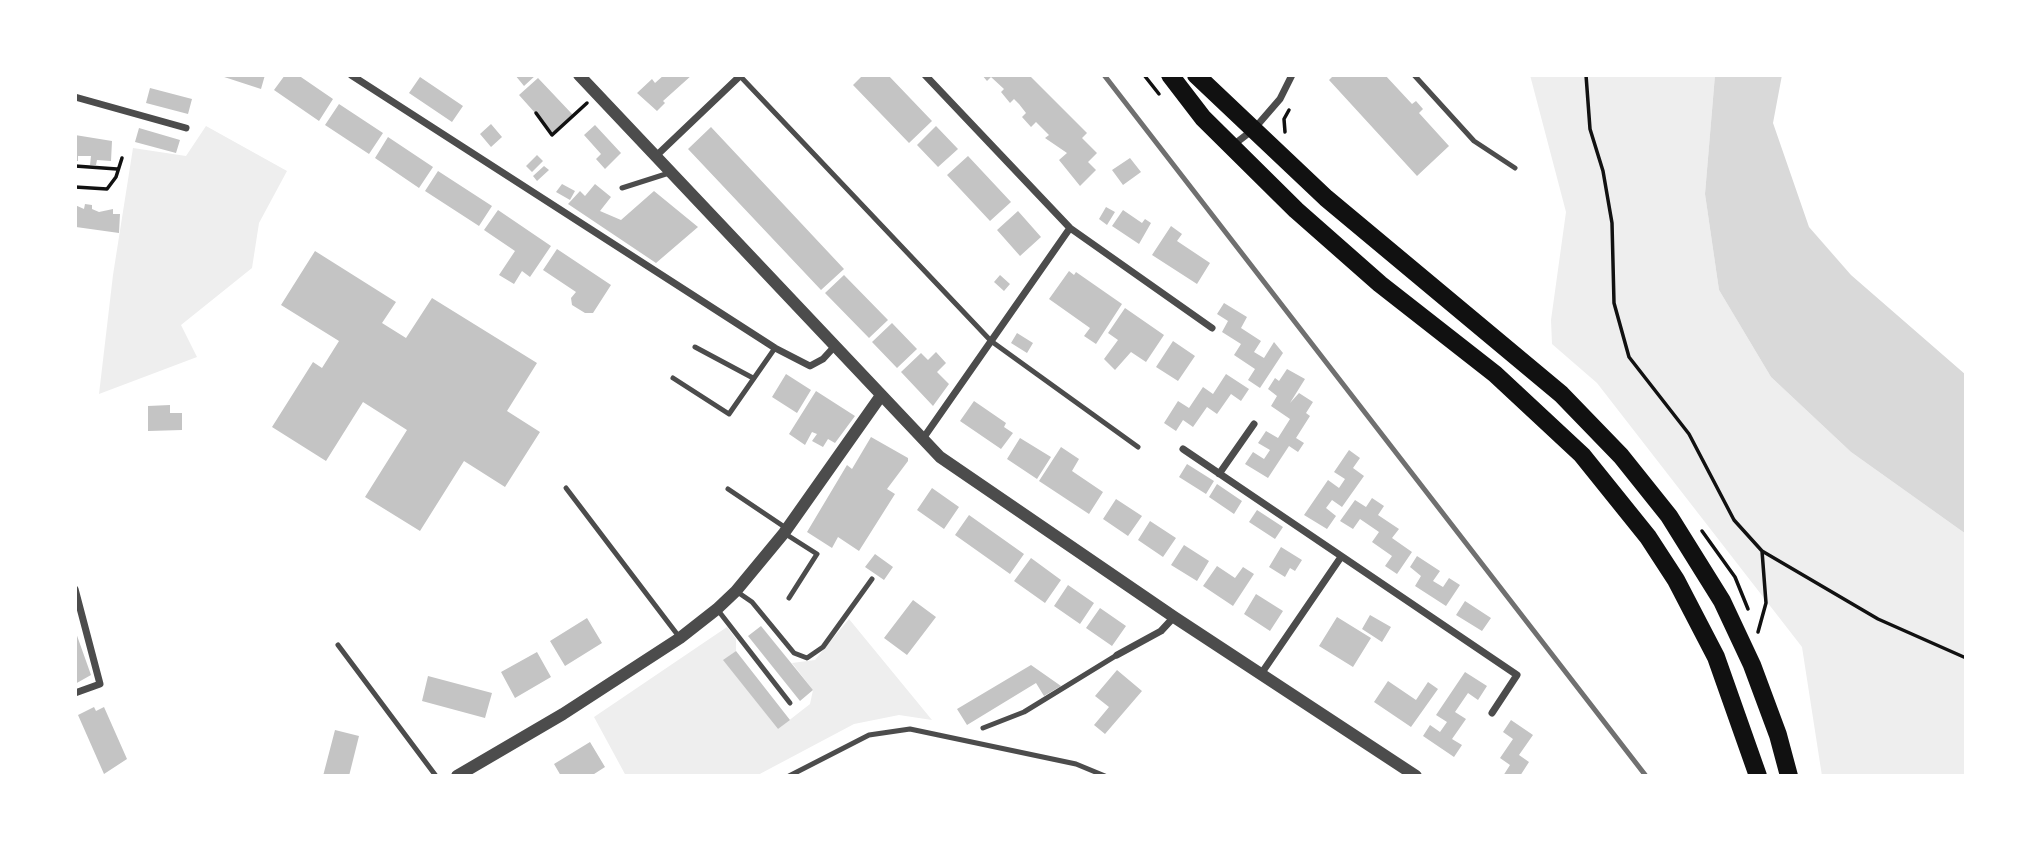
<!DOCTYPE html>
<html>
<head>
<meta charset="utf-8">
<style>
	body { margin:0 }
	#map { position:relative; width:2041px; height:851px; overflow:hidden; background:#fff; font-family:Inter,sans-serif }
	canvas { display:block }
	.frame { position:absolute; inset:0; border:77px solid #fff; pointer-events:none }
</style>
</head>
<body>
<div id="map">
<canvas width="2041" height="851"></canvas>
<div class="frame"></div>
</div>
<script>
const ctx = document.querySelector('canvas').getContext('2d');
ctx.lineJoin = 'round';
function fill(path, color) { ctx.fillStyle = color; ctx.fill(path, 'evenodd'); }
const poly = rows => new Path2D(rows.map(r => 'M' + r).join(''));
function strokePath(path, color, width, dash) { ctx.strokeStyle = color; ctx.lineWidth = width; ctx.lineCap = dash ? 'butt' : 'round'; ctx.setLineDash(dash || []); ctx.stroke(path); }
fill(poly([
	[1530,75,1715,75,1705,194,1719,290,1771,377,1851,452,1966,534,1966,776,1822,776,1802,647,1597,383,1552,344,1551,320,1566,212],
	[206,126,287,171,259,223,252,268,181,325,197,357,99,394,113,275,133,148,186,156],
	[849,619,932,720,899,715,854,724,756,776,626,776,594,717,727,627,736,639,736,651,724,660,778,729,810,704,813,690,792,663,815,660]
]), '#eee');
fill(poly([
	[1715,75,1782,75,1773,123,1809,227,1851,275,1966,375,1966,534,1851,452,1771,377,1719,290,1705,194]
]), '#d9d9d9');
fill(poly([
	[218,75,265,75,261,89],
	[285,75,298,75,333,99,319,121,274,90],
	[515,75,536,75,524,86],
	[664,75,692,75,663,101,665,103,657,111,637,93,652,79,655,83],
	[863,75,888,75,932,121,909,143,853,85],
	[982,75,1029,75,1087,133,1082,138,1097,153,1088,162,1096,170,1080,186,1059,160,1067,153,1045,138,1049,135,1036,122,1031,127,1022,117,1026,113,1019,104,1014,99,1010,103,1001,92,1004,89,991,77,987,81],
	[1334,75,1385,75,1412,104,1416,101,1423,109,1419,113,1449,146,1417,176,1329,80],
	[420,77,463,106,452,122,409,93],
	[538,78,573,115,553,133,519,95],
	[150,88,192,99,188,114,146,103],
	[339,104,383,133,369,154,325,125],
	[491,124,502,137,491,147,480,134],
	[595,125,621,153,605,169,596,159,601,154,584,135],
	[936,126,958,149,938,167,917,145],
	[711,127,844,269,821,290,688,149],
	[139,128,180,140,176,153,135,142],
	[75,135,112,141,111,161,97,160,96,165,90,165,91,156,78,156,78,161,75,161],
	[388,137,433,167,419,188,375,158],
	[537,155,543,161,532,172,526,166],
	[968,156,1011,202,990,221,947,175],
	[1130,158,1141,172,1123,185,1112,170],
	[544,166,549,170,537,181,533,176],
	[438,171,492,206,479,226,425,191],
	[562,184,575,191,570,200,556,192],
	[595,184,611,197,600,211,621,220,654,191,698,227,656,263,568,204,580,191,585,196],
	[85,204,92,205,92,209,99,212,113,209,113,214,120,214,119,233,76,227,75,205,84,209],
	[1106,207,1115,212,1107,225,1099,219],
	[498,210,551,246,530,277,522,271,514,284,499,275,515,251,484,230],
	[1123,210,1142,223,1145,219,1151,223,1139,244,1112,226],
	[1018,211,1041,237,1020,256,997,230],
	[1171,226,1182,234,1177,241,1210,263,1197,284,1152,255],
	[557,249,611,285,593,313,585,313,572,305,571,298,576,292,543,270],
	[315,251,396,302,382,323,406,338,432,298,537,363,507,411,540,432,505,487,464,461,420,531,365,497,407,430,363,402,326,461,272,427,313,362,322,368,339,341,281,305],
	[1069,271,1074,275,1076,272,1122,304,1096,344,1084,336,1090,328,1049,299],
	[844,275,888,320,869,338,825,293],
	[1000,275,1010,284,1004,291,994,282],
	[1224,303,1247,317,1241,328,1261,341,1254,352,1264,358,1274,342,1283,353,1260,388,1248,380,1255,369,1234,355,1241,344,1222,332,1228,321,1217,314],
	[1125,308,1164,335,1146,362,1131,352,1115,370,1104,359,1118,340,1108,333],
	[892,323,917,349,897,368,872,342],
	[1017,333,1033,343,1027,353,1011,343],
	[1173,341,1195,356,1178,381,1156,367],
	[936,352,946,363,937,372,949,384,933,406,901,372,921,353,928,360],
	[1287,369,1305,379,1290,403,1299,393,1313,402,1306,413,1310,416,1296,438,1304,443,1298,452,1289,446,1268,478,1245,464,1253,452,1264,459,1270,450,1258,443,1266,431,1278,438,1290,419,1271,406,1277,396,1268,389,1275,378,1279,381],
	[786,374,811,390,797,413,772,397],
	[1226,374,1249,389,1241,401,1231,394,1217,414,1207,407,1193,427,1183,420,1176,431,1164,423,1178,401,1189,408,1203,387,1213,394],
	[816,391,855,416,835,443,828,439,823,447,812,441,817,434,812,432,805,445,789,434],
	[974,401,1006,423,1004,427,1013,433,1001,449,960,421],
	[170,405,170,413,182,413,182,430,148,431,148,406],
	[871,437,908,458,908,461,887,489,895,494,859,551,838,537,832,548,807,532,847,465,852,469],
	[1020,438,1051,457,1037,479,1007,459],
	[1061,447,1079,459,1072,471,1103,492,1089,514,1039,481],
	[1349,450,1360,458,1353,468,1364,476,1342,507,1332,500,1326,508,1336,516,1327,529,1304,515,1328,480,1339,488,1345,479,1334,472],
	[1187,464,1214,481,1206,494,1179,477],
	[1217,484,1242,501,1234,514,1209,497],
	[932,488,959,507,944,529,917,510],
	[1372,498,1384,506,1378,515,1399,529,1392,538,1412,552,1397,574,1385,566,1392,556,1372,542,1379,532,1360,519,1353,529,1340,521,1355,500,1366,507],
	[1116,499,1142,516,1128,536,1103,519],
	[1257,510,1283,527,1275,539,1249,522],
	[969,515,1024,554,1010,574,955,535],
	[1150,521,1176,538,1163,557,1138,540],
	[1184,545,1209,561,1197,581,1171,565],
	[1281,547,1302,560,1295,571,1290,568,1285,577,1269,567],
	[875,554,893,567,884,580,865,567],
	[1417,556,1440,571,1433,581,1443,587,1449,578,1460,585,1446,606,1415,586,1421,576,1410,567],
	[1031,558,1061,580,1045,603,1014,581],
	[1217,566,1235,578,1243,567,1254,574,1233,606,1203,586],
	[1068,585,1094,603,1080,624,1054,606],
	[1256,594,1283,611,1270,631,1244,614],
	[913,600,936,617,907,655,884,638],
	[1465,601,1491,618,1482,631,1456,615],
	[1100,608,1126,626,1112,646,1086,628],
	[1370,615,1391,627,1382,642,1362,629],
	[1337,617,1371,638,1353,667,1319,646],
	[587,618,602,643,565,666,550,641],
	[761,626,813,690,800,701,748,636],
	[75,630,91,675,75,684],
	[736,651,790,720,778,729,723,660],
	[537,652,551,677,515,698,501,672],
	[1031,665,1061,686,1044,696,1036,683,967,725,957,709],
	[1117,670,1142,691,1105,734,1094,725,1109,707,1095,696],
	[1465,672,1487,686,1478,700,1468,693,1455,712,1466,719,1452,739,1462,745,1454,757,1423,736,1430,725,1440,732,1447,722,1436,715],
	[428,676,492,693,485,718,422,701],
	[1388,681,1416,700,1428,682,1438,689,1411,727,1374,702],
	[94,707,96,711,104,707,127,759,104,774,78,715],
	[1511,720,1533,735,1519,755,1529,762,1520,776,1503,776,1510,765,1500,758,1513,739,1503,732],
	[335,730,359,736,349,776,323,776],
	[590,742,605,767,591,776,561,776,554,764]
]), '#c4c4c4');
strokePath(poly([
	[1144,75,1159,94],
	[1586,75,1590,129,1603,171,1612,223,1614,303,1629,357,1689,434,1734,520,1762,551,1766,603,1758,632],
	[536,113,552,135,587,103],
	[1285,132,1284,119,1289,110],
	[75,166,117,169],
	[75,187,107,189,116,177,122,158],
	[1702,531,1735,577,1748,609],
	[1762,551,1878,619,1966,658]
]), '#111', 3.5);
strokePath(poly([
	[1414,75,1474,141,1515,168],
	[740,76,991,341,1138,447],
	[622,188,669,173],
	[695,347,753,378],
	[673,378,729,414,775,348],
	[566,488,680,638],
	[728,489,786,528],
	[784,533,817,554,789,598],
	[736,591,752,602,794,653,807,658,823,647,872,579],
	[717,609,790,703],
	[338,645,436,776],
	[983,728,1024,712,1117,655],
	[789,776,869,735,910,729,1076,764,1105,776]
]), '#4c4c4c', 5);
strokePath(poly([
	[351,75,775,348,810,366,823,359,834,347],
	[925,75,1070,228,1212,328],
	[75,97,186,128],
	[1232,146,1254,129,1280,99,1292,75],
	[655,157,741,75],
	[922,440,1070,228],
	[1183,449,1517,675,1492,713],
	[1219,474,1254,424],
	[75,589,100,684,75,693],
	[1117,655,1161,631,1174,617],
	[1261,674,1341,557]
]), '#4c4c4c', 7);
strokePath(poly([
	[579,75,940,457,1174,617,1416,776],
	[457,776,563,714,680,638,717,609,736,591,784,533,880,397]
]), '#4c4c4c', 12);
strokePath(poly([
	[1170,75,1203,118,1296,210,1380,284,1495,374,1582,455,1648,537,1676,580,1716,657,1758,776],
	[1196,75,1326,198,1561,394,1621,456,1669,516,1722,601,1752,665,1778,735,1789,776]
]), '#111', 18);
strokePath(poly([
	[1104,75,1646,776]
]), '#707070', 5);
</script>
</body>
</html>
